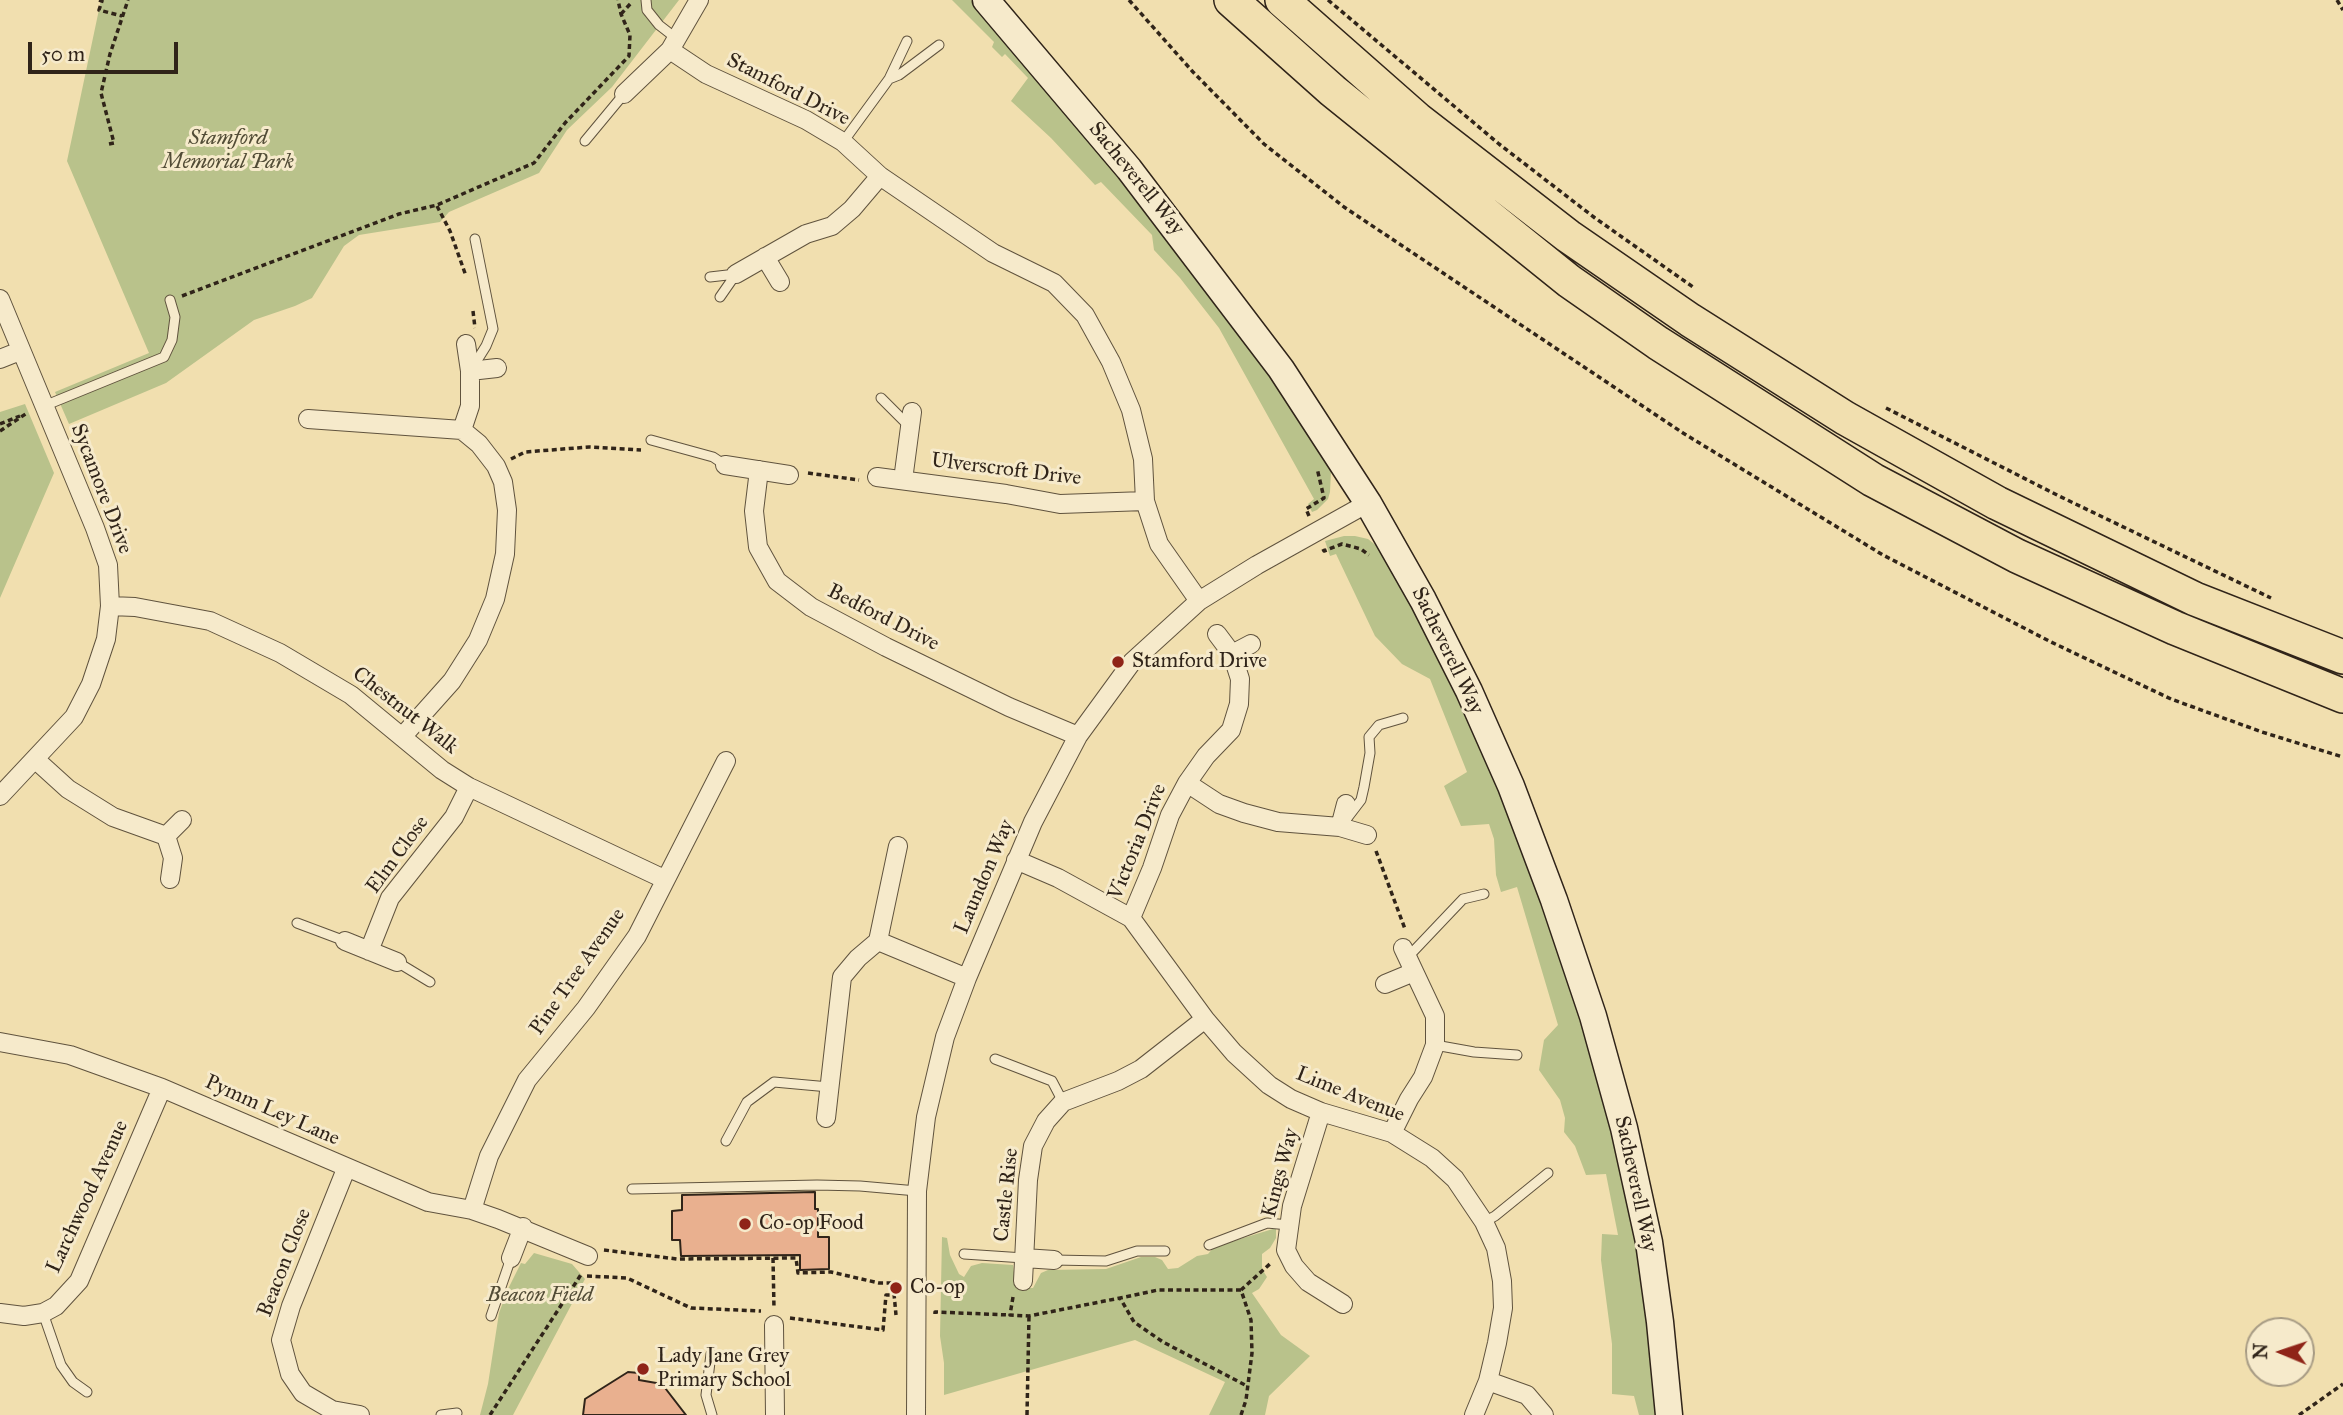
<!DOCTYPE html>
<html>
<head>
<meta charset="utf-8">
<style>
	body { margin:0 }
	#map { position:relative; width:2343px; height:1415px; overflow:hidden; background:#f1dfaf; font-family:"IM FELL Great Primer",serif }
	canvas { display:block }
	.north { position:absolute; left:2245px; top:1317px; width:70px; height:70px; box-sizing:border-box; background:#f6eacb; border:2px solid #a79b84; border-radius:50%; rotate:272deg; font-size:19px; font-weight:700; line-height:28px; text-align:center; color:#302419 }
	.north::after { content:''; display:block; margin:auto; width:24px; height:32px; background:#8f2418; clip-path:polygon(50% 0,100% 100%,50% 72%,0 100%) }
	.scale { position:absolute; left:28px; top:42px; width:150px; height:32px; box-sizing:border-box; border:4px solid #302419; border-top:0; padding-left:9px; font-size:21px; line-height:24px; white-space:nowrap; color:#302419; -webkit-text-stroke:5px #f6eacb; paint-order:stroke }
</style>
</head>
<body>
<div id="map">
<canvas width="2343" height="1415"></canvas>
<div class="north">N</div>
<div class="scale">50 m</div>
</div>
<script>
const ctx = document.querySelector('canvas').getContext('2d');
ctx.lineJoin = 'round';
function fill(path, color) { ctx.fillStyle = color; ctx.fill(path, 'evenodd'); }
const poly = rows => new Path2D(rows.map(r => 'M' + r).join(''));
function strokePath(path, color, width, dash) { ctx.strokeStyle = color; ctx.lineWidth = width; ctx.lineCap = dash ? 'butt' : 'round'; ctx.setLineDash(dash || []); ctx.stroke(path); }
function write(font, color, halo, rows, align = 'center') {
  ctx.font = font + ' "IM FELL Great Primer",serif'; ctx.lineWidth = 6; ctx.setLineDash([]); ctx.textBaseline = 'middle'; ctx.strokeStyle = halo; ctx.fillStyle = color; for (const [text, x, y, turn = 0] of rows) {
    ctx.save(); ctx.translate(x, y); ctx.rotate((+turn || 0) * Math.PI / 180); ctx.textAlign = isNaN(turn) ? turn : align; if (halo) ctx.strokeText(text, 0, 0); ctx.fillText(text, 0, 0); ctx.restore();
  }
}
fill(poly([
	[101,0,679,0,612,87,567,130,539,173,449,212,440,222,359,235,344,246,312,298,295,306,254,320,166,383,69,424,55,392,149,353,67,161],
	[952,0,971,0,1033,70,1242,334,1325,457,1331,472,1330,492,1328,499,1317,510,1312,512,1308,504,1314,499,1219,328,1180,278,1154,250,1152,235,1101,182,1095,185,1051,138,1011,101,1028,78,1005,54,1002,57,992,47,994,42],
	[25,404,54,473,0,598,0,412],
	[1344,536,1355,536,1368,539,1378,547,1409,600,1457,692,1507,807,1549,917,1602,1094,1627,1196,1643,1286,1658,1415,1639,1415,1634,1396,1612,1394,1612,1344,1601,1260,1602,1234,1618,1235,1606,1174,1586,1175,1575,1146,1564,1132,1565,1118,1560,1100,1539,1070,1544,1040,1558,1025,1517,887,1501,892,1496,875,1494,839,1489,824,1461,826,1444,786,1467,772,1430,679,1402,664,1375,636,1336,554,1330,556,1325,541],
	[1276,1228,1276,1238,1270,1248,1262,1254,1262,1269,1267,1277,1259,1289,1252,1293,1281,1335,1310,1356,1269,1396,1265,1415,1209,1415,1225,1382,1135,1340,944,1395,944,1363,940,1336,942,1237,947,1238,950,1255,959,1274,964,1277,971,1266,982,1263,1013,1265,1016,1288,1033,1288,1041,1273,1048,1270,1106,1269,1141,1257,1155,1257,1162,1260,1168,1269,1178,1268,1197,1256,1208,1254,1214,1247],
	[534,1253,572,1264,585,1279,513,1415,480,1415,488,1384,499,1313,508,1289,521,1263,525,1264]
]), '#b9c28b');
const building = poly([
	[815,1192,815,1209,818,1209,818,1237,829,1237,829,1269,800,1270,800,1255,681,1256,680,1240,672,1240,672,1211,682,1210,682,1195,815,1192],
	[628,1372,639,1373,639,1380,662,1384,686,1415,583,1415,585,1399,628,1372]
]);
fill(building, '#e9b08f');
strokePath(building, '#302419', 2);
const lane = poly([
	[646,0,647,10,659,25,677,39],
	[907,41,889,79,899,75,939,45],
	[585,141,624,94],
	[843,142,889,79],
	[710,277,736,274,720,297],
	[471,370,486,346,493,329,475,239],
	[881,398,909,426],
	[44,406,164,357,172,340,175,317,170,300],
	[651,440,713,457,725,465],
	[1348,817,1361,800,1364,787,1370,753,1369,737,1379,725,1403,718],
	[297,923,345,941],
	[1407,958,1463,899,1484,894],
	[397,962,430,982],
	[1435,1045,1474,1052,1517,1055],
	[995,1059,1052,1081,1063,1102],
	[726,1141,747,1102,774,1082,829,1087],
	[632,1189,817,1185,860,1186,917,1191],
	[1484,1222,1495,1216,1548,1173],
	[1209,1245,1267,1223,1289,1225],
	[964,1254,1024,1258],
	[1054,1260,1106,1261,1137,1251,1165,1251],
	[43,1313,61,1365,73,1382,87,1392],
	[491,1316,511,1258],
	[711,1354,706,1395,712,1415],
	[441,1415,457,1413]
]);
const street = poly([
	[670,50,706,74,806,120,843,142,880,176,993,253,1054,283,1085,315,1111,362,1131,410,1143,459,1145,501,1159,544,1199,601],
	[624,94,670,50,699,0],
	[765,257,780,282],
	[736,274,806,234,832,226,852,209,880,176],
	[0,299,95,528,108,565,110,606,106,639,91,684,74,717,0,796],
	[0,359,20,351],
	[470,371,497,368],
	[308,419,462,430,479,444,496,466,503,482,507,510,505,554,495,599,478,640,452,681,402,737],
	[462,430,470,406,470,371,466,344],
	[725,465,789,475],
	[759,470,754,511,758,547,777,581,811,607,886,647,1009,707,1078,736],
	[877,477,1006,494,1060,504,1145,501],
	[903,480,912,412],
	[110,606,135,607,210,621,280,653,351,695,442,770,469,787,664,879],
	[1232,654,1251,644],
	[36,760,68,789,113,817,166,836,173,858,170,879],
	[1187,783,1219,804,1244,813,1278,822,1340,827,1367,835],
	[1340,827,1346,804],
	[166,836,182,820],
	[1016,860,1058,878,1131,918,1205,1019,1234,1053,1269,1085,1291,1099,1321,1112,1392,1133,1432,1158,1455,1179,1484,1222,1496,1248,1502,1281,1503,1308,1497,1343,1488,1381,1474,1415],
	[1131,918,1152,868,1170,815,1187,783,1206,756,1231,730,1239,704,1240,679,1232,654,1217,634],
	[345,941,397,962],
	[878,941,898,846],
	[369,951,390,898,454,817,469,787],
	[1385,984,1414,972],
	[0,1042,70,1055,162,1088,428,1202,472,1210,498,1219,588,1256],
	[1321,1112,1292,1206,1286,1250,1294,1266,1308,1282,1343,1304],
	[826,1118,842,977,858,958,878,941,967,978],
	[1392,1133,1409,1099,1423,1077,1435,1045,1435,1016,1403,948],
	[346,1169,291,1306,281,1340,290,1374,303,1393,332,1410,360,1415],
	[472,1210,489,1156,527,1080,586,1008,637,936,726,761],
	[511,1258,523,1227],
	[1024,1258,1054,1260],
	[1023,1281,1028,1180,1033,1146,1046,1121,1063,1102,1118,1081,1141,1069,1205,1019],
	[0,1313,24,1316,43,1313,56,1306,79,1281,162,1088],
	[774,1325,775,1415],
	[1488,1381,1527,1395,1544,1415],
	[916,1415,917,1191,926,1117,945,1037,967,978,1033,822,1078,736,1132,662,1199,601,1257,565,1368,503]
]);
const secondary = poly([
	[986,0,1129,169,1281,369,1368,503,1423,600,1469,691,1511,786,1554,900,1593,1016,1624,1128,1649,1242,1660,1322,1669,1415]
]);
const highway = poly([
	[1231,0,1333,91,1569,281,1658,343,1873,480,2017,556,2175,628,2343,696],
	[1282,0,1417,119,1568,236,1690,320,1845,418,1997,503,2195,599,2343,657]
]);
strokePath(lane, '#60533e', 11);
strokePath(street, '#60533e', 20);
strokePath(secondary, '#302419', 29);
strokePath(highway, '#302419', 36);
strokePath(poly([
	[99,0,102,1,99,10,122,16],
	[1129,0,1193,72,1264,144,1344,207,1683,433,1883,555,2051,642,2171,699,2262,732,2343,757],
	[1328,0,1499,144,1595,218,1693,287],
	[2337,0,2343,10],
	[621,14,632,2],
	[109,144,114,143,101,93,110,54,128,0],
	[437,206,450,231,466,276],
	[182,296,399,214,437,205,534,163,565,123,629,56,630,35,621,14,618,0],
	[473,311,475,328],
	[1886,408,2059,496,2271,598],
	[0,424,20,416],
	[0,431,27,413],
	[511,459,525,452,589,447,641,450],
	[808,473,859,480],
	[1309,516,1306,509,1324,498,1317,468],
	[1323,549,1324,551,1342,544,1361,549,1369,555],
	[1376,851,1405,929],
	[604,1250,677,1259,796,1258,798,1273,831,1272,879,1283,893,1283,896,1315],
	[773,1258,774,1309],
	[587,1276,627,1278,691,1308,761,1311],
	[1241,1290,1158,1290,1120,1298,1134,1322,1163,1342,1247,1386],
	[1013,1297,1010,1315,1029,1316,1120,1298],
	[935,1314,935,1312,1010,1315],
	[790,1318,883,1330,886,1295,895,1295],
	[490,1415,582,1273],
	[1027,1415,1029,1316],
	[1241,1415,1246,1400,1252,1353,1251,1320,1241,1290,1272,1262],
	[2299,1415,2343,1384]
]), '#302419', 3.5, [5, 3.5]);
strokePath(lane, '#f6eacb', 9);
strokePath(street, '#f6eacb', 18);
strokePath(secondary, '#f6eacb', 26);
strokePath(highway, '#f1dfaf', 33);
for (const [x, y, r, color] of [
	[1118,662,7,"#8f2418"],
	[745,1224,7,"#8f2418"],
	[896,1288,7,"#8f2418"],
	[643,1369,7,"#8f2418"]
]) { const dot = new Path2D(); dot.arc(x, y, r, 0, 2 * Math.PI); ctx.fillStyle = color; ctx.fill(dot); strokePath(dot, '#f6eacb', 2.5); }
write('21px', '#302419', '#f6eacb', [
	["Stamford Drive",788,90,27],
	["Sacheverell Way",1136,179,51],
	["Ulverscroft Drive",1006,470,7],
	["Sycamore Drive",101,489,69],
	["Bedford Drive",883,618,27],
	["Sacheverell Way",1447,651,64],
	["Chestnut Walk",405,711,38],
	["Victoria Drive",1138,842,-68],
	["Elm Close",398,855,-54],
	["Laundon Way",985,877,-67],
	["Pine Tree Avenue",578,972,-55],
	["Lime Avenue",1350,1095,22],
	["Pymm Ley Lane",272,1111,24],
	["Kings Way",1281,1173,-75],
	["Sacheverell Way",1635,1184,78],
	["Castle Rise",1007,1195,-84],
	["Larchwood Avenue",88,1197,-65],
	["Beacon Close",285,1263,-69]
]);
write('italic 21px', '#524c36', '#f6eacb', [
	["Stamford",228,139],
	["Memorial Park",228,163],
	["Beacon Field",540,1296]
]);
write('21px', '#302419', '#f6eacb', [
	["Stamford Drive",1132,662],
	["Co-op Food",759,1224],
	["Co-op",910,1288],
	["Lady Jane Grey",657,1357],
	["Primary School",657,1381]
], 'left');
</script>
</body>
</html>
